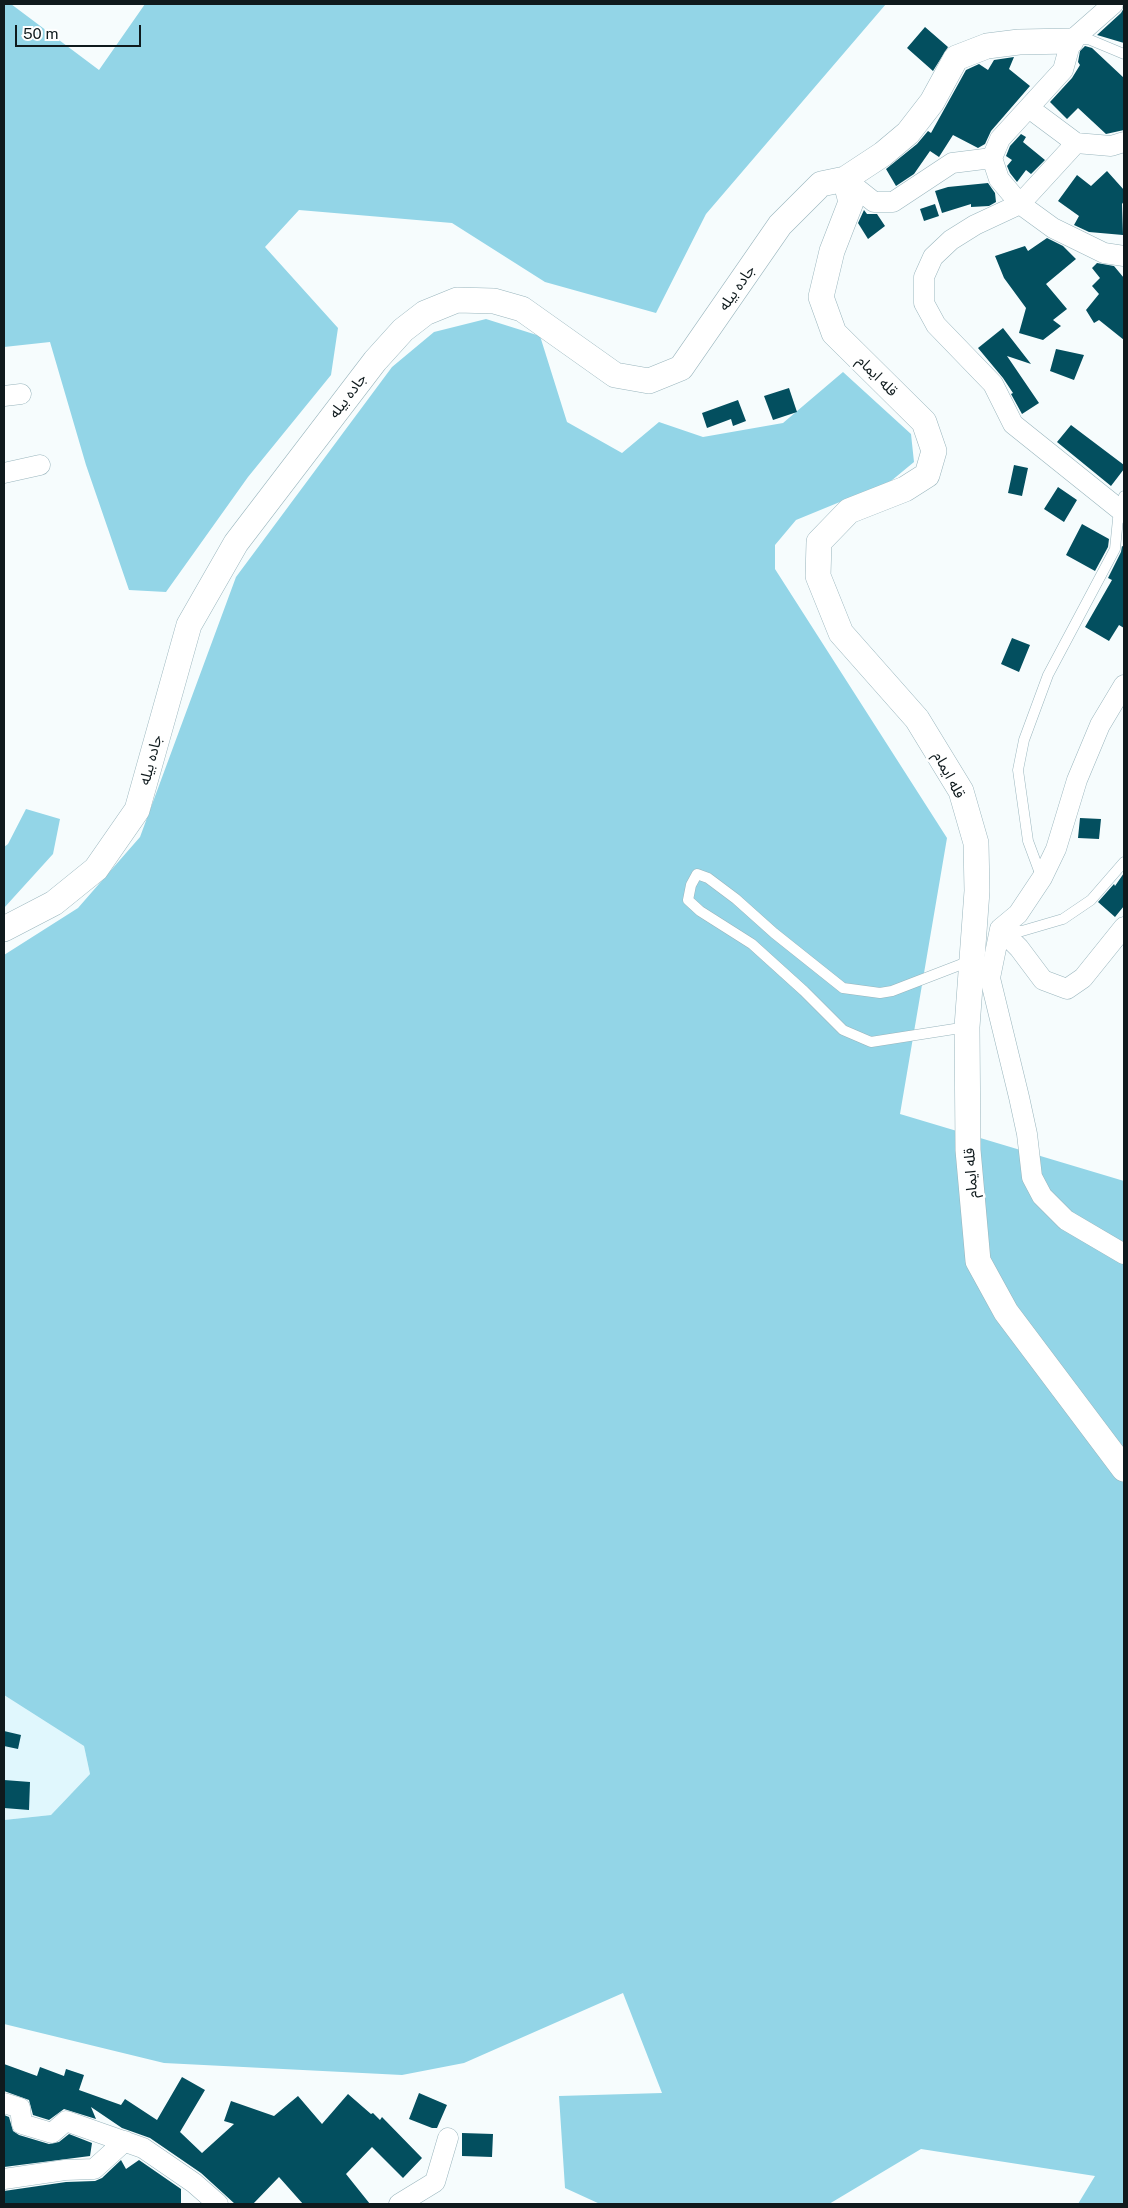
<!DOCTYPE html>
<html>
<head>
<meta charset="utf-8">
<style>
	body { margin:0 }
	#map { position:relative; width:1128px; height:2208px; overflow:hidden; background:#f6fcfd; font-family:"Public Sans",sans-serif }
	canvas { display:block }
	.frame { position:absolute; inset:0; border:5px solid #0f1a1d; pointer-events:none }
	.scale { position:absolute; left:15px; top:25px; width:126px; height:22px; box-sizing:border-box; border:2px solid #0f1a1d; border-top:0; padding-left:6px; font-size:15px; line-height:18px; white-space:nowrap; color:#0f1a1d; -webkit-text-stroke:4px #fff; paint-order:stroke }
</style>
</head>
<body>
<div id="map">
<canvas width="1128" height="2208"></canvas>
<div class="frame"></div>
<div class="scale">50 m</div>
</div>
<script>
const ctx = document.querySelector('canvas').getContext('2d');
ctx.lineJoin = 'round';
function fill(path, color) { ctx.fillStyle = color; ctx.fill(path, 'evenodd'); }
const poly = rows => new Path2D(rows.map(r => 'M' + r).join(''));
function strokePath(path, color, width, dash) { ctx.strokeStyle = color; ctx.lineWidth = width; ctx.lineCap = dash ? 'butt' : 'round'; ctx.setLineDash(dash || []); ctx.stroke(path); }
function write(font, color, halo, rows, align = 'center') {
  ctx.font = font + ' "Public Sans","Noto Sans Arabic",sans-serif'; ctx.lineWidth = 5; ctx.setLineDash([]); ctx.textBaseline = 'middle'; ctx.strokeStyle = halo; ctx.fillStyle = color; for (const [text, x, y, turn = 0] of rows) {
    ctx.save(); ctx.translate(x, y); ctx.rotate((+turn || 0) * Math.PI / 180); ctx.textAlign = isNaN(turn) ? turn : align; if (halo) ctx.strokeText(text, 0, 0); ctx.fillText(text, 0, 0); ctx.restore();
  }
}
fill(poly([
	[4,1695,84,1746,90,1774,51,1815,4,1820]
]), '#e0f7fd');
fill(poly([
	[4,4,11,4,99,70,145,4,886,4,706,214,656,313,545,282,452,223,299,210,265,247,338,328,331,375,248,477,166,592,129,590,86,465,50,342,4,347],
	[486,319,540,336,567,422,622,453,659,422,703,437,783,423,843,372,911,434,914,462,891,481,796,520,775,545,775,569,947,838,900,1114,1124,1181,1124,2204,1078,2204,1095,2176,921,2149,829,2204,600,2204,565,2188,559,2096,662,2093,623,1993,464,2063,402,2075,164,2063,4,2024,4,1820,51,1815,90,1774,84,1746,4,1695,4,955,78,908,140,837,236,577,392,367,434,332],
	[26,809,60,819,53,854,4,908,4,847,8,844]
]), '#93d5e7');
fill(poly([
	[1124,8,1124,43,1097,35,1121,13],
	[925,27,948,47,933,71,907,48],
	[1085,46,1092,48,1124,78,1124,130,1106,134,1078,108,1067,119,1050,102,1072,78,1080,65,1078,62,1080,51],
	[1014,57,1009,69,1030,86,991,131,985,144,978,148,953,135,939,157,930,151,914,174,896,186,886,169,917,144,928,131,931,133,966,70,979,64,988,70,994,60],
	[1021,134,1026,137,1023,142,1045,160,1031,174,1026,170,1017,182,1010,173,1007,166,1012,160,1006,156,1010,146],
	[1107,171,1124,190,1124,201,1122,204,1123,235,1089,232,1074,225,1079,216,1058,201,1077,175,1091,186],
	[988,183,995,193,996,202,989,206,971,207,971,204,942,213,935,191,948,187],
	[935,204,939,216,924,221,920,209],
	[864,210,867,214,877,214,885,226,868,239,858,223],
	[1047,238,1063,246,1076,259,1046,284,1067,309,1053,320,1061,326,1043,340,1019,333,1026,308,1004,278,995,256,1025,246,1028,251],
	[1097,263,1114,266,1124,278,1124,340,1099,320,1094,323,1086,310,1099,294,1092,286,1100,278,1092,268],
	[1003,328,1031,364,1007,356,1039,403,1022,414,1011,394,1013,393,1003,378,978,348],
	[1056,349,1084,355,1074,380,1050,371],
	[789,388,797,412,773,420,764,396],
	[738,400,746,421,733,426,731,419,707,428,702,413],
	[1071,425,1124,465,1124,469,1111,486,1057,442],
	[1014,465,1028,468,1022,496,1008,493],
	[1058,487,1077,500,1064,522,1044,509],
	[1082,524,1109,539,1108,547,1095,571,1066,555],
	[1122,546,1124,547,1124,628,1119,625,1109,641,1085,627,1112,580,1108,578,1121,552],
	[1012,638,1030,645,1019,672,1001,664],
	[1080,818,1101,819,1099,839,1078,838],
	[1124,873,1124,906,1115,917,1098,902,1114,884,1115,886],
	[4,1731,21,1735,18,1749,4,1746],
	[4,1780,30,1782,29,1810,4,1808],
	[4,2064,37,2076,40,2067,64,2076,66,2069,84,2075,79,2090,121,2105,125,2099,157,2120,182,2077,205,2090,180,2132,202,2153,234,2124,224,2121,231,2101,274,2116,298,2096,322,2124,348,2094,371,2114,373,2113,380,2120,382,2117,422,2158,403,2178,372,2147,346,2174,370,2204,303,2204,279,2177,253,2204,235,2204,201,2173,150,2138,122,2128,91,2107,96,2119,64,2109,49,2120,33,2115,29,2100,4,2091],
	[419,2093,447,2105,437,2128,432,2128,409,2119],
	[4,2115,9,2117,13,2131,19,2135,49,2144,59,2142,69,2134,92,2143,90,2156,4,2167],
	[462,2133,493,2134,492,2157,462,2156],
	[121,2160,126,2169,139,2160,181,2189,181,2204,4,2204,4,2191,66,2182,95,2181,102,2178]
]), '#034f5f');
const service = poly([
	[1077,40,1088,39,1124,54],
	[1041,876,1028,841,1018,770,1024,740,1048,675,1115,549,1119,509,1124,496],
	[1003,930,1022,931,1063,919,1091,900,1124,862],
	[967,1027,871,1042,843,1030,804,991,752,944,700,911,688,900,691,885,697,874,708,878,736,899,774,933,843,988,880,993,892,991,970,961]
]);
const minor = poly([
	[1113,4,1071,41,1063,70,1000,139,992,158,999,179,1020,204,1053,228,1104,253,1124,256],
	[1029,108,1076,143],
	[1124,142,1111,146,1076,143,1020,204,975,225,951,240,933,257,924,277,924,303,936,325,993,384,1013,424,1124,513],
	[845,179,874,202,893,202,952,163,992,158],
	[4,396,21,394],
	[4,473,40,465],
	[1124,685,1100,725,1077,780,1056,849,1042,878,1018,914,1000,929,990,978,1019,1097,1027,1134,1032,1177,1042,1196,1066,1220,1124,1254],
	[1000,929,1019,948,1043,980,1067,989,1083,978,1124,927],
	[4,2103,20,2108,22,2124,52,2133,66,2121,143,2148,194,2183,218,2204],
	[4,2179,65,2170,94,2169,125,2141],
	[399,2204,435,2182,448,2138]
]);
const tertiary = poly([
	[845,179,851,202,832,251,821,297,834,333,924,422,934,451,927,475,905,489,849,511,819,542,818,576,841,633,917,719,961,791,976,843,977,891,967,1027,968,1150,978,1261,1006,1312,1124,1469],
	[4,929,54,903,96,869,137,810,189,625,236,543,375,361,403,330,425,313,457,300,494,301,522,309,615,375,649,381,681,368,780,225,821,184,845,179,883,154,908,133,932,102,956,58,987,46,1019,42,1071,41]
]);
strokePath(service, '#99b5bd', 11);
strokePath(minor, '#99b5bd', 21);
strokePath(tertiary, '#99b5bd', 26);
strokePath(service, '#fff', 10);
strokePath(minor, '#fff', 20);
strokePath(tertiary, '#fff', 25);
write('15px', '#0f1a1d', '#fff', [
	["جاده بیله",737,288,-55],
	["قله ایمام",877,376,45],
	["جاده بیله",348,396,-53],
	["جاده بیله",151,760,-75],
	["قله ایمام",949,775,62],
	["قله ایمام",971,1173,-94]
]);
</script>
</body>
</html>
